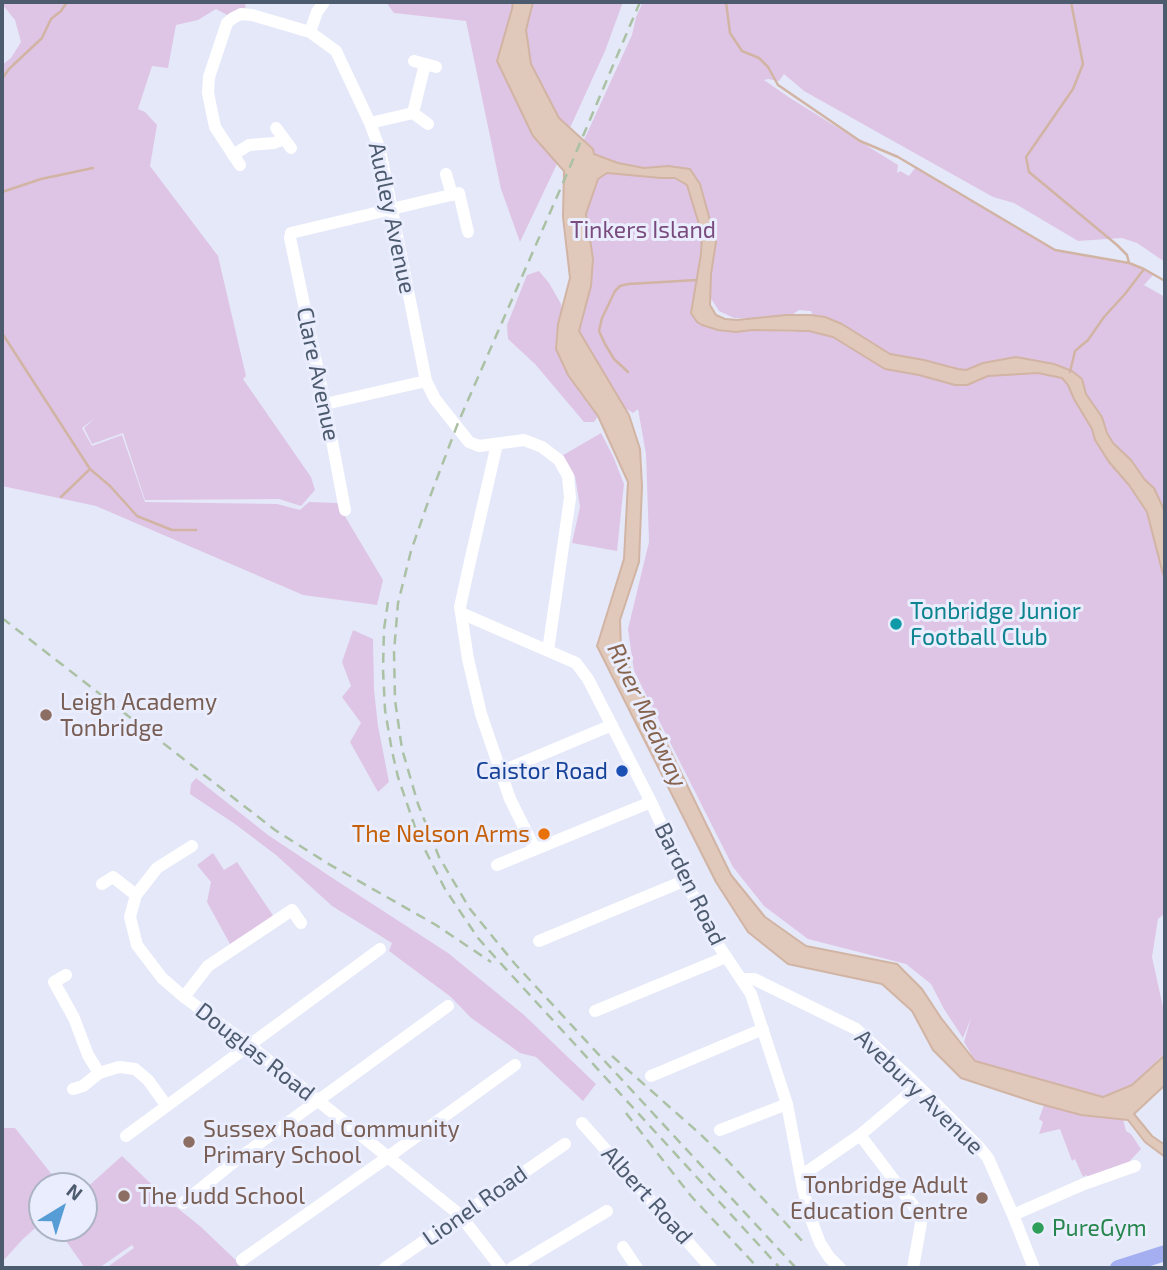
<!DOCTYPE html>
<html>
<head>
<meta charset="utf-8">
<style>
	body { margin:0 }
	#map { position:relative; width:1167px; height:1270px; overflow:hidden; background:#e4e8f9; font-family:"Exo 2",sans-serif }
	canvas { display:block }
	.frame { position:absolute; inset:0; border:4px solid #4d5b6f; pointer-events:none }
	.north { position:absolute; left:28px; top:1172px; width:70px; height:70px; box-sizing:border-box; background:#eaedfd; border:2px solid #abb3c4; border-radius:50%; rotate:38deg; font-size:19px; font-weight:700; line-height:28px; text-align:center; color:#4d5b6f }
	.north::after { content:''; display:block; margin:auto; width:24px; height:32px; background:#579dd5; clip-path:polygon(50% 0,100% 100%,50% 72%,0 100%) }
</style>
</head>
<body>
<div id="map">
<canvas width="1167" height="1270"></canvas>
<div class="frame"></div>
<div class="north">N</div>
</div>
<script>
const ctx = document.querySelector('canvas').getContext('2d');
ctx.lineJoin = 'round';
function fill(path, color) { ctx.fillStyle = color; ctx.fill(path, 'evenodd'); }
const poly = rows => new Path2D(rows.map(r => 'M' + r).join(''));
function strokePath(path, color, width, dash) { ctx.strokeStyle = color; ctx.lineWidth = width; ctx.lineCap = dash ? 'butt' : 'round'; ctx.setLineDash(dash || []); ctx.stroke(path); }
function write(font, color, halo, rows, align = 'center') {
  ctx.font = font + ' "Exo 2",sans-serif'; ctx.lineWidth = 6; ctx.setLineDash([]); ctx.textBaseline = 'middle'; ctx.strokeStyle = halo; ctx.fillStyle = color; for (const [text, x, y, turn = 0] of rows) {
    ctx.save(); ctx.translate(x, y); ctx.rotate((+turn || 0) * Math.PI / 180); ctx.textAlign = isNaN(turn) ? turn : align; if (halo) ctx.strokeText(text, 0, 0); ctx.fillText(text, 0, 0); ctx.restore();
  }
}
fill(poly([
	[2,2,245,2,246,14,233,18,216,9,198,20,176,25,168,68,152,66,138,109,145,112,157,125,150,166,218,256,246,376,243,379,311,477,315,490,301,506,279,499,145,500,123,433,92,444,84,428,95,418,82,428,92,446,122,435,145,502,277,504,300,510,309,502,337,503,383,580,377,605,303,595,96,506,2,486,2,65,11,58,21,42,15,20,2,4],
	[389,2,513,2,512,9,533,136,557,164,520,242,501,189,466,21,394,13,388,5],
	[533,2,623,2,605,51,570,128,559,118,531,64,526,30],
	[643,2,1165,2,1165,262,1137,243,1122,238,1078,241,1014,203,993,197,804,91,784,74,779,81,768,79,764,80,790,98,898,165,897,173,900,171,909,176,915,168,1055,250,1115,260,1129,263,1144,269,1154,274,1144,285,1165,297,1165,913,1158,919,1152,957,1165,1016,1165,1053,1132,1085,1103,1097,975,1061,964,1042,971,1018,963,1038,944,1009,931,984,906,964,808,939,764,906,733,867,634,671,628,629,649,542,646,454,638,409,633,413,625,408,579,331,591,286,593,259,586,214,598,179,607,173,660,178,675,178,687,185,702,234,701,254,691,313,697,322,702,325,718,330,736,332,752,330,795,332,814,319,811,311,809,311,799,310,786,319,734,318,719,311,710,297,711,274,707,211,700,184,668,166,644,168,618,163,594,155,593,148,584,140,632,35,636,17],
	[539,271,549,283,561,304,562,309,558,324,568,375,598,416,594,422,584,422,535,364,508,339,507,325,527,275],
	[601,433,613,456,624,484,617,551,572,543,580,507,575,476,560,457],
	[353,630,373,639,374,690,378,726,389,782,378,792,350,742,361,723,342,697,351,686,342,662],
	[196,778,268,835,337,881,448,953,524,1015,596,1084,583,1101,536,1057,520,1053,470,1017,451,997,389,951,392,943,332,906,276,855,235,824,190,794,191,784],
	[213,853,224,870,237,862,274,917,230,944,207,902,211,882,197,865],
	[1044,1105,1081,1115,1123,1119,1126,1131,1131,1134,1141,1149,1127,1164,1092,1180,1086,1175,1083,1177,1075,1159,1072,1161,1060,1129,1039,1134,1043,1122,1039,1119],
	[2,1128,15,1128,61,1186,42,1186,42,1222,23,1239,2,1262],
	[122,1156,170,1202,201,1227,244,1268,106,1268,134,1248,132,1245,99,1268,85,1268,59,1231,63,1228,84,1228,84,1190]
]), '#dfc5e5');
const water = poly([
	[513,2,533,2,526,30,531,64,559,118,593,149,594,154,618,163,644,168,668,166,690,169,700,184,716,242,711,274,710,305,716,315,725,319,737,320,786,315,810,315,825,317,842,324,890,354,924,360,958,369,966,370,983,363,1016,357,1054,364,1072,371,1082,379,1086,394,1102,417,1107,433,1113,443,1131,460,1145,480,1154,488,1165,512,1165,577,1163,574,1147,512,1129,485,1109,462,1095,440,1092,429,1074,399,1068,385,1062,378,1038,373,988,376,967,385,955,385,919,375,885,369,833,337,809,331,752,330,736,332,718,330,702,325,697,322,691,313,701,254,702,234,687,185,675,178,661,178,607,173,598,179,586,214,593,259,591,286,579,331,629,415,640,449,642,486,639,562,620,620,621,650,731,875,765,917,806,946,897,964,922,989,941,1018,975,1061,1103,1097,1132,1085,1165,1055,1165,1085,1134,1114,1152,1136,1165,1145,1165,1157,1145,1142,1128,1120,1081,1115,1037,1103,961,1078,933,1050,912,1011,882,984,788,964,748,932,716,882,597,646,624,559,628,482,598,416,568,375,556,349,558,324,570,278,563,217,564,171,533,136,497,61,512,9,513,2]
]);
fill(water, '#e0c9bb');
strokePath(water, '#d1b4a3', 2);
strokePath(poly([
	[726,2,730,33,742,51,759,58,768,67,778,85,860,141,898,157,1055,250,1129,263,1144,269,1165,281],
	[1071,2,1083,64,1073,89,1026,157,1029,172,1117,245,1127,255,1129,263],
	[2,79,9,69,42,38,51,19,61,11,67,2],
	[2,192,41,179,93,168],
	[2,333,90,469,61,497],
	[628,372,614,359,605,344,599,331,602,318,615,291,620,286,628,284,697,280],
	[1070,372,1075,351,1088,340,1104,317,1125,294,1144,269],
	[90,469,110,486,137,516,172,530,196,530]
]), '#d1b4a3', 2.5);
strokePath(poly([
	[310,32,317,12,324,2],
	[414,61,436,67],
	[413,113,428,124],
	[370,123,413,113,425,64],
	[276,128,291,148],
	[233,155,249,145,274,143,284,139],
	[240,165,215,127,208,93,209,77,227,23,233,18,241,14,252,15,310,32,336,51,370,123,380,150,426,381,435,399,469,442,479,446,524,440,542,447,559,460,568,476,570,498,548,651],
	[446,174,452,195],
	[325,404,426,381],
	[497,444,471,557,460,607,461,613,468,659,481,714,510,799,535,849],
	[345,510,325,404,290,238,291,233,459,193,468,232],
	[461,613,576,663,588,679,651,802,709,931,751,994,787,1104,803,1189,811,1219,820,1243,829,1257,840,1268],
	[500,772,612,725],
	[192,846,157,868,136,895,130,917,137,945,162,978,184,997,249,1045,460,1215,501,1268],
	[497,865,651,802],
	[102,884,113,877,136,895],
	[539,941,686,880],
	[66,975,54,982,74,1018,88,1055,99,1073,119,1067,135,1069,148,1080,166,1105],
	[742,979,754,979,856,1029,913,1081,979,1147,988,1158,1013,1215,1034,1268],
	[184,997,208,966,292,910,301,923],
	[595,1011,726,957],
	[651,1076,763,1029],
	[73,1089,83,1086,99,1073],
	[582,1123,711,1268],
	[720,1130,787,1104],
	[860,1135,919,1213,921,1223,913,1268],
	[126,1136,380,949],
	[801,1176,860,1135,918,1086],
	[183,1203,235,1161,448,1006],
	[1013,1215,1084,1184,1135,1166],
	[623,1247,637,1268],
	[242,1260,388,1157,515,1065],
	[385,1268,565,1144],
	[512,1268,607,1211]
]), '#fff', 12);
strokePath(poly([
	[1118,1268,1165,1253]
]), '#a4aff1', 16);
strokePath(poly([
	[640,2,566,176,458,423,428,502,411,551,398,603,394,652,395,700,402,749,418,804,439,857,470,909,515,964,796,1268],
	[388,602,384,629,383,669,385,710,392,751,398,777,418,836,445,889,478,938,494,956,780,1268],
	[2,618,275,830,327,863,436,925,491,962],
	[612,1056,699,1133,727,1160,805,1244],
	[626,1113,691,1196,758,1268]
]), '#abc1a4', 2.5, [10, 7]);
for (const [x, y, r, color] of [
	[896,624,7,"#0f9aa8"],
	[46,715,7,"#8d6e63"],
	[622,771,7,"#1a4fb4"],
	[544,834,7,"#e8710a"],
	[189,1142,7,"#8d6e63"],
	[124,1196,7,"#8d6e63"],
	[982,1198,7,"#8d6e63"],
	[1038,1228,7,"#2e9e5b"]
]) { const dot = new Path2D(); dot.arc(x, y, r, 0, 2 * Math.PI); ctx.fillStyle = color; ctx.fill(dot); strokePath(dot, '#eaedfd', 2.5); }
write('23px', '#4d5b6f', '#eaedfd', [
	["Audley Avenue",392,218,78],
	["Clare Avenue",318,374,78],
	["Barden Road",690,884,64],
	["Douglas Road",255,1052,38],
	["Avebury Avenue",919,1092,44],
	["Albert Road",647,1195,48],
	["Lionel Road",475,1206,-35]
]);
write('23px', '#7a4c7e', '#eaedfd', [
	["Tinkers Island",643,230]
]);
write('23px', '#0d838f', '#eaedfd', [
	["Tonbridge Junior",910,611],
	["Football Club",910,637]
], 'left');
write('23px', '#785e54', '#eaedfd', [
	["Leigh Academy",60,702],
	["Tonbridge",60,728],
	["Sussex Road Community",203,1129],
	["Primary School",203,1155],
	["Tonbridge Adult",968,1185,"right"],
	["Education Centre",968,1211,"right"],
	["The Judd School",138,1196]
], 'left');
write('23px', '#164399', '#eaedfd', [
	["Caistor Road",608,771]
], 'right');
write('23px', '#c56008', '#eaedfd', [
	["The Nelson Arms",530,834]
], 'right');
write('23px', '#27864d', '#eaedfd', [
	["PureGym",1052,1228]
], 'left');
write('italic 24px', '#86634c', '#eaedfd', [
	["River Medway",647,715,65]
]);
</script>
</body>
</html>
